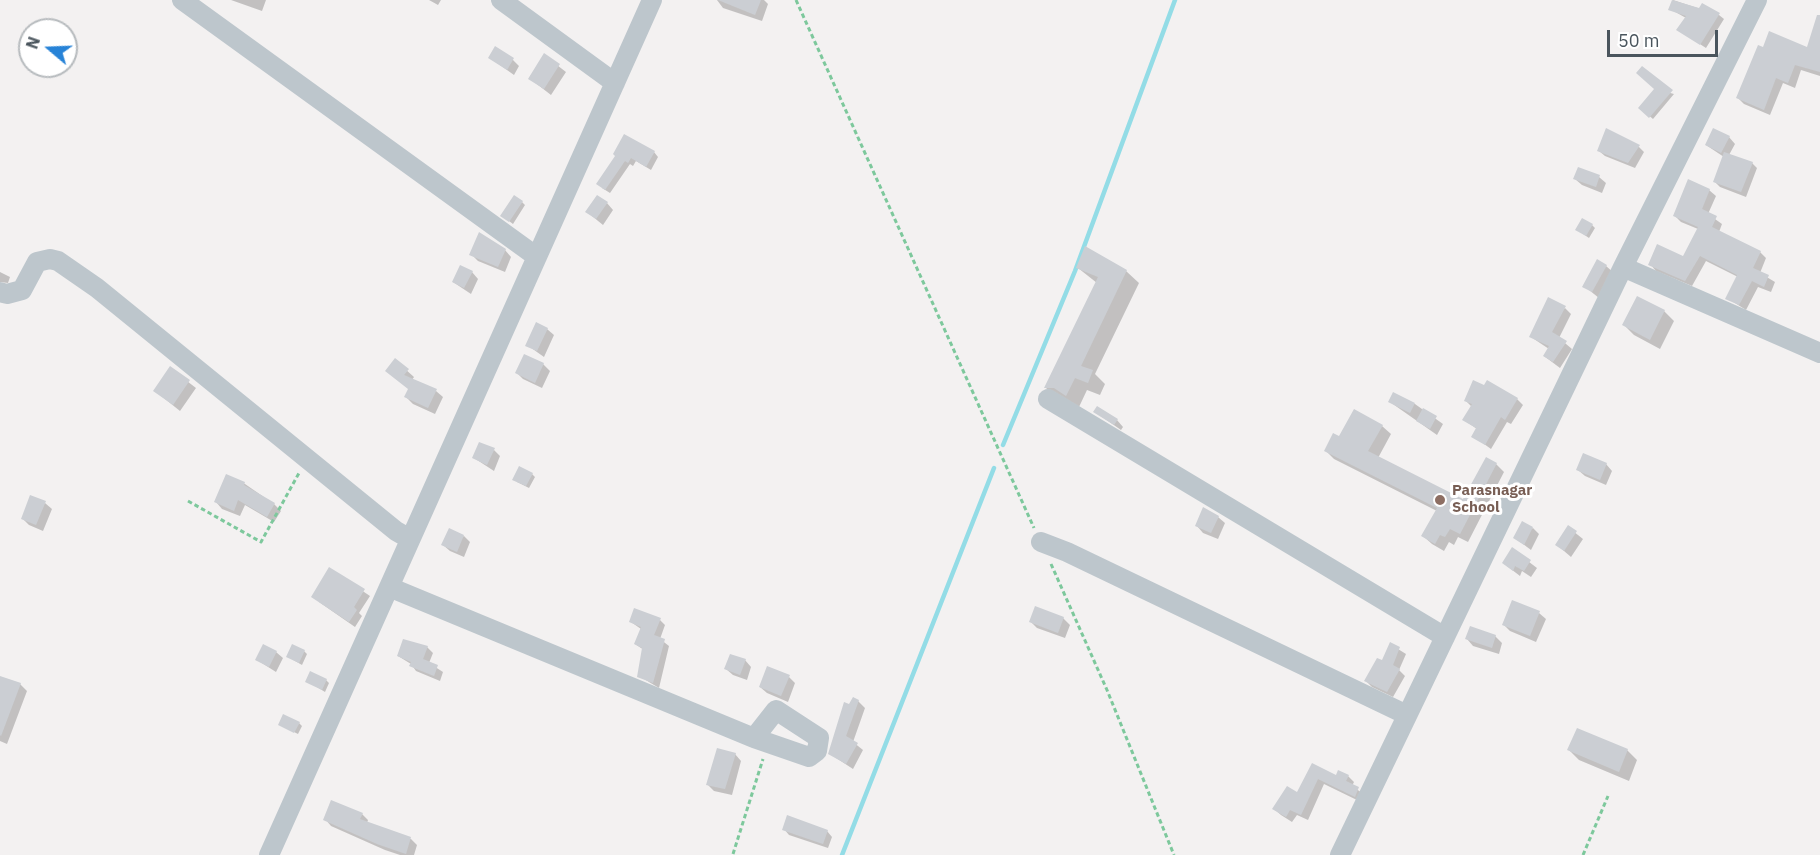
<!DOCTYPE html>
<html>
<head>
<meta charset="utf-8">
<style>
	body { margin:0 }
	#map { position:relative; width:1820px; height:855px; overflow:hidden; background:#f3f1f1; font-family:"IBM Plex Sans",sans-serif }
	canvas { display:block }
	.north { position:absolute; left:18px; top:18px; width:60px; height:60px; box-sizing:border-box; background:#fff; border:2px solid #b7bbbe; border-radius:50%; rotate:289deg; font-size:16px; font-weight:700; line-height:24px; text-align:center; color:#4a555d }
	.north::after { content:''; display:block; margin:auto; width:21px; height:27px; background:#2783d7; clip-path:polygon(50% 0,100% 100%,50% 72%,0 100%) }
	.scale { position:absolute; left:1607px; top:30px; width:111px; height:27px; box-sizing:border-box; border:3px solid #4a555d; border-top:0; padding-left:8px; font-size:18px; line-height:21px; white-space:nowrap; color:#4a555d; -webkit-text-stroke:4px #fff; paint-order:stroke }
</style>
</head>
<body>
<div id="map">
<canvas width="1820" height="855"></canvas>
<div class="north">N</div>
<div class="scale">50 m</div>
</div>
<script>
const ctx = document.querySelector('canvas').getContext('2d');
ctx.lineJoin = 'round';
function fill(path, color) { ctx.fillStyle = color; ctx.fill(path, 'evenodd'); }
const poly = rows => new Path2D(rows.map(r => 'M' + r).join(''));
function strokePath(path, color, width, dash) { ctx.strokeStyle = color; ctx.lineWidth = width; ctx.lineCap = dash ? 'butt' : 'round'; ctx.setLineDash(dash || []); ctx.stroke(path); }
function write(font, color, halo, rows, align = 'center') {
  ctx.font = font + ' "IBM Plex Sans",sans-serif'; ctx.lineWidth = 6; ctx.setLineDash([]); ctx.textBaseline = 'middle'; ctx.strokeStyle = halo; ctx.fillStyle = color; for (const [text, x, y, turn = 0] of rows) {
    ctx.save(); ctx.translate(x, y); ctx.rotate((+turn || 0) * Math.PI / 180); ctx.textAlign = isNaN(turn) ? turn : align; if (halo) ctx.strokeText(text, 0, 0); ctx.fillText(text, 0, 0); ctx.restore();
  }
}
fill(poly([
	[231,0,266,0,262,11],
	[429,0,441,0,438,5],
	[717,0,764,0,768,4,762,21,723,8],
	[1673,0,1719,15,1724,19,1706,48,1678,30,1686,18,1670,9],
	[1820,30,1820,76,1801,70,1795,88,1783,83,1770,115,1744,104,1738,98,1764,48,1808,49],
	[544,55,566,72,551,95,529,78],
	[490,58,513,60,519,66,514,75],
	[1656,89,1674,94,1653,119,1640,108],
	[1729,137,1735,144,1729,155,1752,163,1757,168,1746,197,1720,187,1715,182,1724,157,1706,145],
	[1639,147,1644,152,1635,168,1605,156,1599,151],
	[654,152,658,157,651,170,636,161,633,166,630,164,610,193,602,188,617,156],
	[1599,177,1606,183,1602,193,1582,185,1575,179],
	[1709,190,1716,196,1708,214,1722,224,1719,232,1760,252,1766,258,1760,273,1775,282,1771,292,1758,287,1746,310,1727,298,1738,277,1706,261,1692,286,1656,271,1650,264,1683,258,1698,229,1681,222,1675,216],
	[522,202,525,205,513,224,505,218],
	[607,203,613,210,603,225,587,212],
	[1592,225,1595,228,1589,238,1577,230],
	[505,250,511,257,505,272,478,261,471,254],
	[1606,266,1613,272,1599,298,1584,286],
	[1078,268,1126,271,1139,283,1095,374,1105,384,1100,395,1087,390,1079,407,1058,400,1046,388,1097,283],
	[0,272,10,277,8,283,0,282],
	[472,272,478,279,471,294,453,282],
	[1565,308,1571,314,1559,338,1572,349,1560,368,1544,356,1549,349,1531,337],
	[1664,311,1674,321,1660,349,1634,335,1624,325],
	[547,329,554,335,544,357,527,345],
	[395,360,414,377,412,380,436,391,443,397,435,414,413,404,406,397,409,390],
	[543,364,550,371,542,388,523,379,517,373],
	[170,368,196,388,180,411,155,391],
	[1517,399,1523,405,1511,424,1507,422,1491,449,1473,436,1477,429,1464,420,1472,407,1465,400],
	[1390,402,1415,404,1443,424,1437,435],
	[1095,412,1117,420,1123,427,1121,430],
	[1382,426,1391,434,1378,458,1464,501,1496,464,1504,472,1468,542,1458,537,1454,545,1449,542,1444,551,1432,544,1423,536,1437,511,1334,459,1326,451,1339,438],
	[494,450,500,456,494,471,474,458],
	[1606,464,1612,471,1606,485,1585,476,1578,470],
	[532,474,535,477,529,488,517,482],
	[226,476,245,484,274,504,281,511,274,522,245,505,240,516,222,509,216,502],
	[45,503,52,509,43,531,29,525,23,519],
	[1218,517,1225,523,1218,539,1203,533,1197,526],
	[1568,527,1583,539,1571,557,1557,545],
	[1533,528,1539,534,1531,550,1515,538],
	[464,536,470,542,464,557,450,551,443,545],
	[1512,549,1537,568,1531,577,1522,571,1520,576,1503,563],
	[330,569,370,596,359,613,362,616,355,627,319,602],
	[1539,613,1546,619,1536,642,1510,631,1504,625],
	[1063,618,1070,625,1065,638,1037,628,1031,622],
	[660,620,665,625,660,639,669,646,659,688,639,676,644,650,635,644,641,629,631,622],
	[1495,636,1502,643,1499,654,1473,646,1467,639],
	[1390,644,1406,654,1399,670,1405,676,1393,697,1372,687,1366,681,1383,662],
	[427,647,433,653,429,663,443,672,440,681,416,671,411,664,398,656],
	[304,651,307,654,302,665,288,657],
	[276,652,283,658,276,672,257,660],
	[745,660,751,667,747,680,733,675,726,669],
	[0,677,20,684,27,691,7,744,0,741],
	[789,677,795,683,788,702,767,693,760,687],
	[326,680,329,683,325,692,307,681],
	[858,701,865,708,853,742,863,750,853,769,830,754,844,704,850,706],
	[299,723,302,726,298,734,280,725],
	[1569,750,1627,750,1637,760,1629,781,1579,760],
	[735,754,741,761,732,795,714,791,707,784],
	[1312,765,1337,777,1348,776,1354,782,1352,786,1365,795,1361,802,1324,784,1308,820,1297,815,1292,822,1281,815,1274,809,1298,794],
	[362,814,368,820,367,823,411,839,417,845,414,855,400,855,385,850,331,826,325,819],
	[784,829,827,831,832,837,828,848,789,835]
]), '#0003');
strokePath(poly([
	[1003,445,1075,271,1175,0],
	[842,855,994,468]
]), '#93dce6', 4.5);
fill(poly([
	[718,0,761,0,755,15],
	[1672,0,1699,8,1702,3,1720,13,1700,45,1676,30,1686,16,1668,10],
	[1817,15,1820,15,1820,72,1795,65,1788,83,1776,78,1764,110,1736,98,1758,45,1763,47,1769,31,1807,47],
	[495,46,514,58,507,70,488,58],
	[544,53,560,64,544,89,528,79],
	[1642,66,1673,90,1649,118,1638,108,1654,89,1636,73],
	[1606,128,1640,145,1628,163,1597,151],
	[1713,128,1730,136,1721,153,1705,145],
	[624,134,655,151,646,167,631,158,628,163,625,161,605,190,596,184,615,156,613,154],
	[1724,152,1753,162,1741,192,1713,182],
	[1578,167,1600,175,1596,187,1573,179],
	[1688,179,1710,189,1702,209,1717,216,1712,227,1761,251,1753,268,1769,275,1764,287,1752,281,1739,305,1725,299,1737,275,1700,256,1685,281,1648,265,1657,244,1683,256,1698,227,1673,216],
	[514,195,523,201,509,222,500,216],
	[597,195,608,202,596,219,585,212],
	[1582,218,1593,224,1586,236,1575,230],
	[479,232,506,249,498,267,469,255],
	[1085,246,1127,270,1081,366,1093,370,1088,383,1075,378,1066,396,1054,388,1044,388,1098,277,1076,268],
	[1597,259,1607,265,1592,292,1582,287],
	[460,265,473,271,464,288,452,282],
	[1637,296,1665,310,1650,340,1622,325],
	[1548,297,1566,306,1552,332,1567,341,1553,362,1543,356,1549,346,1529,337],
	[536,322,548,328,537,351,525,346],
	[524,354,544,363,535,383,515,373],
	[395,358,409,369,404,375,437,389,428,408,404,397,408,389,385,371],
	[170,366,190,380,173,405,153,391],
	[1473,380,1484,385,1487,380,1518,398,1505,420,1501,417,1485,445,1471,437,1476,428,1462,420,1472,404,1464,401],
	[1393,392,1415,403,1410,413,1388,402],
	[1097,406,1118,419,1114,425,1093,412],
	[1423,408,1437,416,1430,429,1416,421],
	[1354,409,1383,425,1368,451,1463,499,1486,457,1497,463,1460,534,1450,529,1445,537,1440,535,1435,544,1421,536,1437,508,1324,451,1333,433,1339,436],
	[479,442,495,448,487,465,472,458],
	[1583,453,1607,463,1600,480,1576,470],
	[519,466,533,473,526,486,512,480],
	[226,474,245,482,244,485,275,503,267,517,238,500,234,511,214,502],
	[30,495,46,501,36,525,21,519],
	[1203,507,1219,516,1211,533,1195,526],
	[1522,521,1533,527,1524,545,1513,538],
	[1568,525,1577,531,1564,551,1555,545],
	[449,528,464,535,457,552,441,545],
	[1512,547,1531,560,1524,571,1515,566,1513,571,1502,563],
	[329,567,365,589,354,607,357,610,349,622,311,597],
	[1512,600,1540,611,1530,636,1502,625],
	[1035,606,1064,617,1058,633,1029,622],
	[634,608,661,618,654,635,665,639,653,683,637,677,642,648,634,644,641,627,629,622],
	[1470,626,1496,635,1492,648,1465,639],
	[403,639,428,646,423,659,438,665,434,676,409,666,411,662,397,656],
	[1390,642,1400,647,1393,665,1400,669,1387,692,1364,681,1377,658,1382,660],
	[263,644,277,651,269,667,255,660],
	[292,644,305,650,299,663,286,657],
	[730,654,746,659,740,675,724,669],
	[767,666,790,675,781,696,759,687],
	[310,671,327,679,322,690,305,682],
	[0,676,21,683,1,736,0,735],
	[853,697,859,700,846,736,858,743,846,764,828,754,844,702,849,704],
	[283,714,300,722,294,733,278,725],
	[1577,728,1628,749,1619,772,1567,750],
	[717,748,736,753,725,789,706,785],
	[1312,763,1336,775,1338,770,1349,775,1346,781,1359,787,1355,797,1318,779,1301,815,1290,810,1286,817,1272,809,1287,786,1297,792],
	[331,800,363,813,360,819,411,837,406,854,377,844,323,820],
	[787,815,828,830,823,844,782,830]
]), '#cbced3');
strokePath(poly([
	[796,0,1034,528],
	[188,501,261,542,299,473],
	[1051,564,1107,690,1174,855],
	[733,854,763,759],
	[1583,855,1608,796]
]), '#7dc89c', 3, [4.5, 3]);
strokePath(poly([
	[182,0,537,257],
	[501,0,615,83],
	[1623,267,1820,353],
	[0,292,7,294,22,290,37,262,50,259,58,261,97,288,396,531,410,539],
	[1048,399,1445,637],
	[1041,542,1067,552,1407,715],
	[389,587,754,738,776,710,819,738,817,751,809,757,754,738],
	[269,855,652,0],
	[1340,855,1623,267,1757,0]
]), '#bdc6cc', 20);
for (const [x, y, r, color] of [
	[1440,500,6,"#8d6e63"]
]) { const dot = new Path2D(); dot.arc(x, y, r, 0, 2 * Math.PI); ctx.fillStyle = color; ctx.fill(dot); strokePath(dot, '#fff', 2); }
write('bold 15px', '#785e54', '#fff', [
	["Parasnagar",1452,491],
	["School",1452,508]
], 'left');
</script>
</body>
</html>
